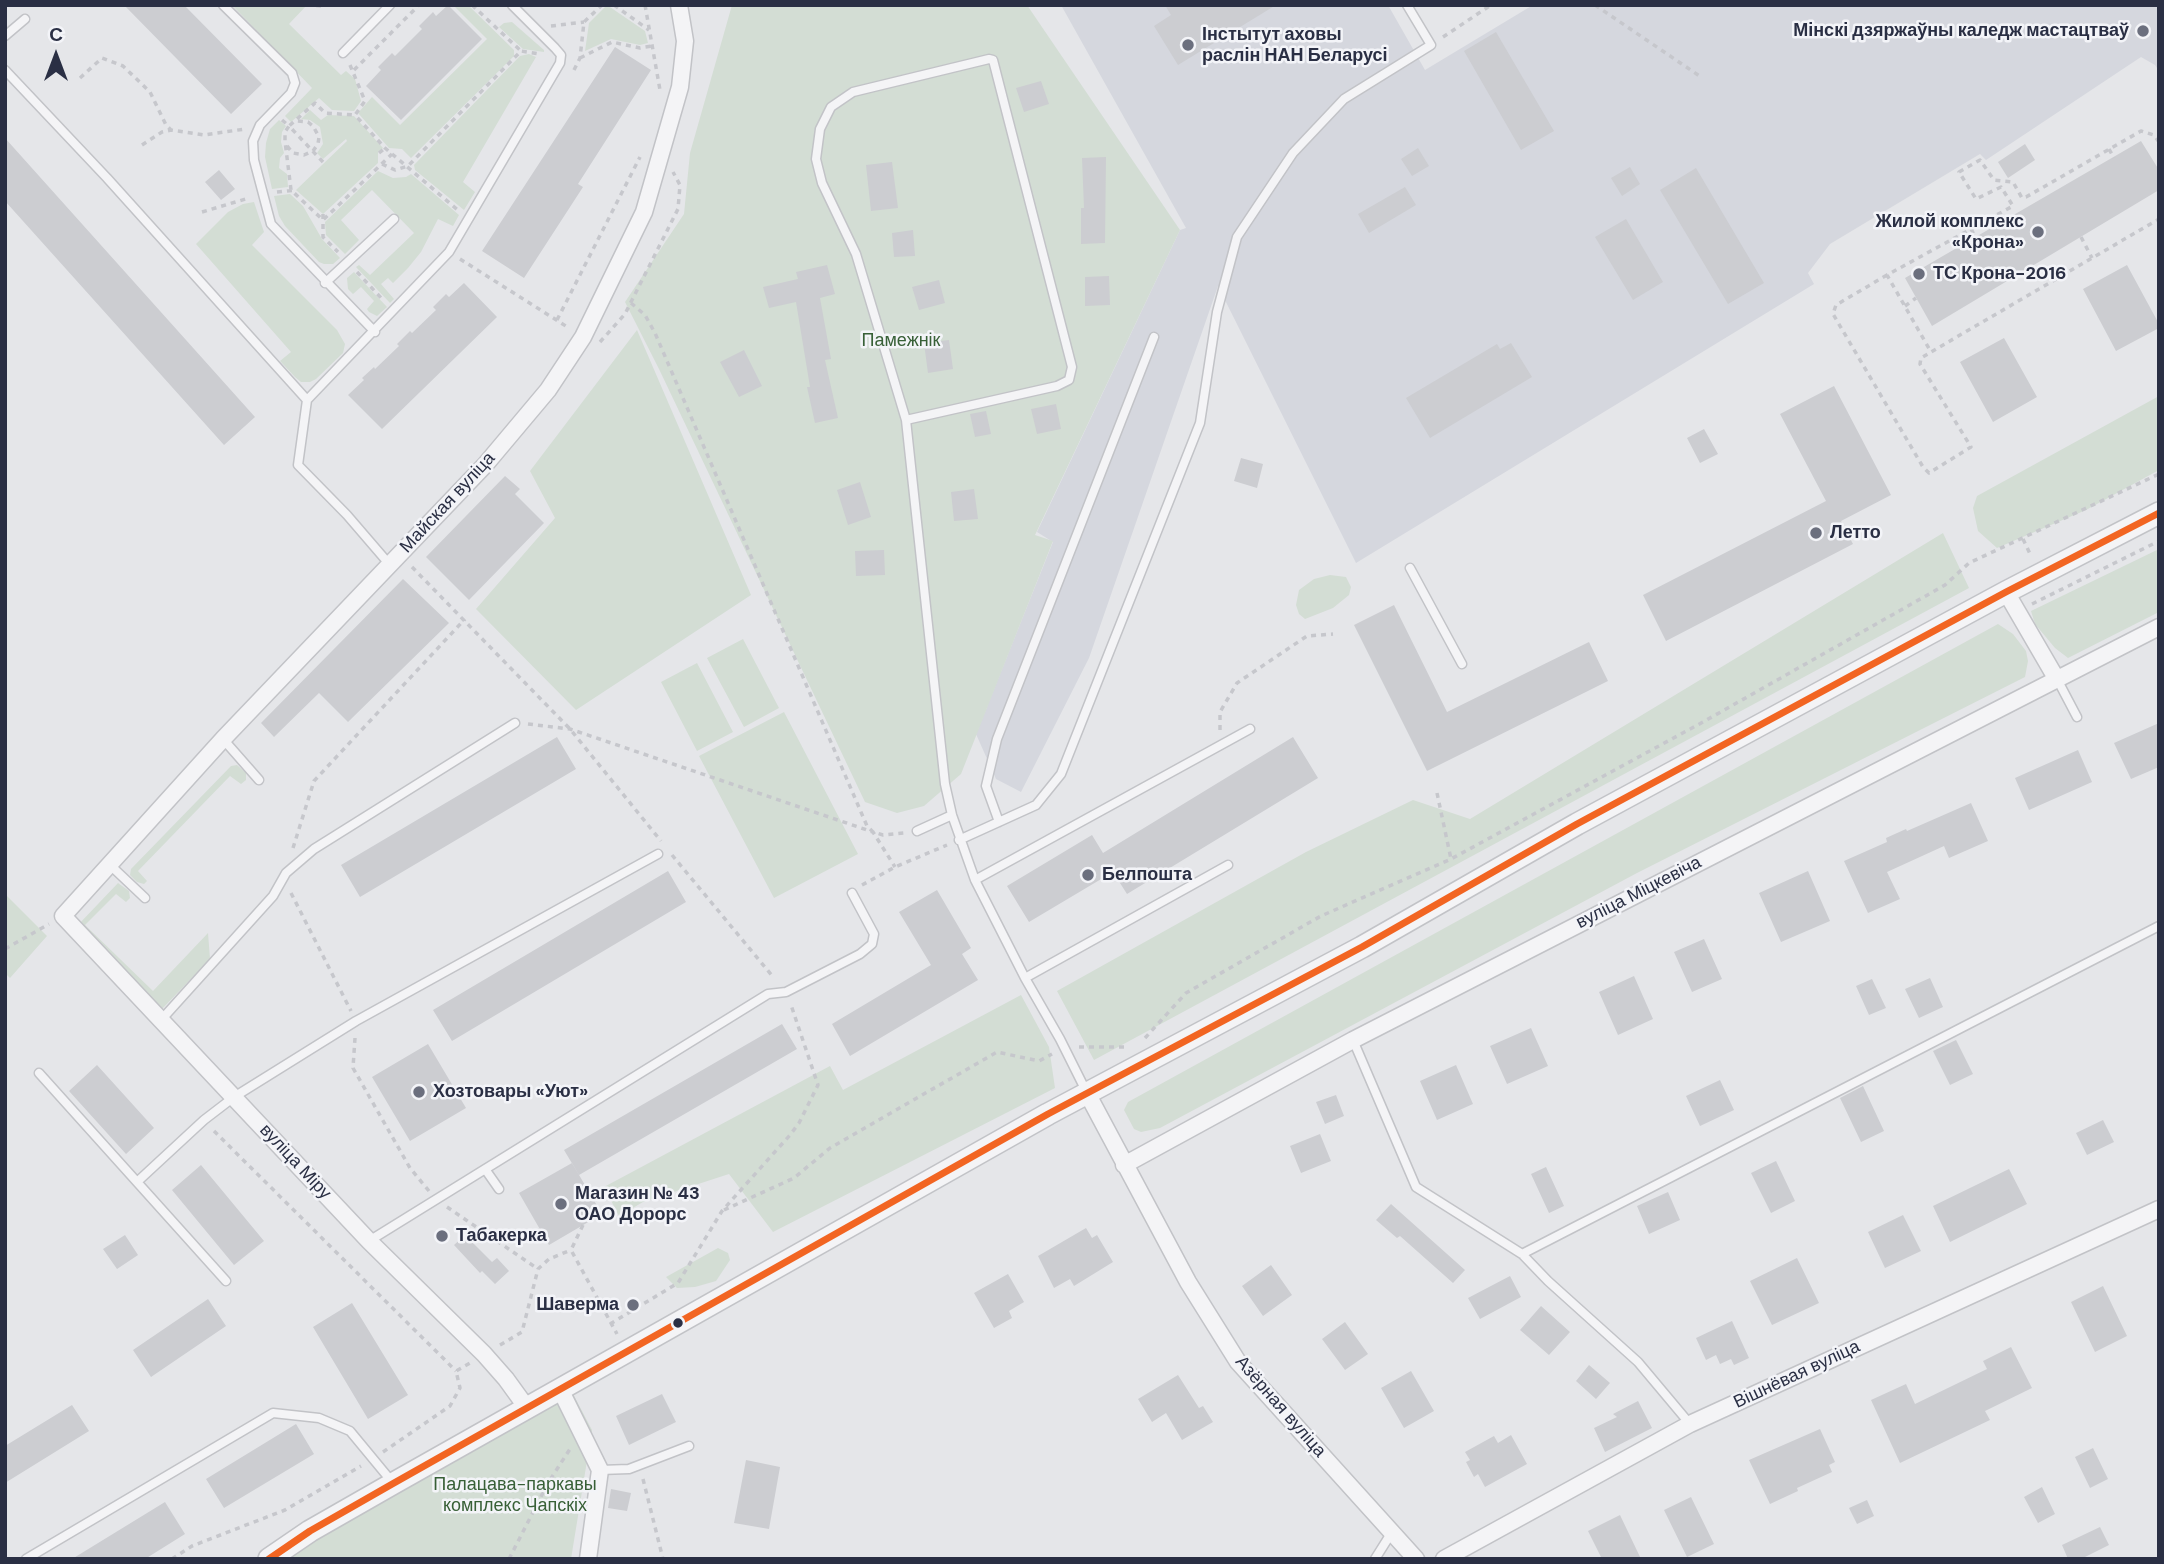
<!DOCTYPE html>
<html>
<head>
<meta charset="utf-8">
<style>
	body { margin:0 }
	#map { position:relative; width:2164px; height:1564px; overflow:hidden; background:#e5e6e9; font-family:"DM Sans",sans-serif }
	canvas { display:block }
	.frame { position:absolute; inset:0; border:7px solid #2a2f44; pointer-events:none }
	.north { position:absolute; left:21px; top:21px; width:70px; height:70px; -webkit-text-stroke:5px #f3f4f8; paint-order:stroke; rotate:0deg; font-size:19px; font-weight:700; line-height:28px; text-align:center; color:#2a2f44 }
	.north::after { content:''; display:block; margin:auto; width:24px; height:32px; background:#2a2f44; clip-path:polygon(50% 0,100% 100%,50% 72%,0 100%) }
</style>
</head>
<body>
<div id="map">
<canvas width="2164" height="1564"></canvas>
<div class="frame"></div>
<div class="north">С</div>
</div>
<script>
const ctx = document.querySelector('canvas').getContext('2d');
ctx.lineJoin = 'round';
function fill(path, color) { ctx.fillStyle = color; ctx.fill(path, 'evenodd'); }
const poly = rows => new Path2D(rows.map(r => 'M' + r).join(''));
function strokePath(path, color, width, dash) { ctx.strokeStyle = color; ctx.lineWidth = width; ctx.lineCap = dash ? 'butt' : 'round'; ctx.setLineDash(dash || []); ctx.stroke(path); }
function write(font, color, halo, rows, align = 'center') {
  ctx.font = font + ' "DM Sans",sans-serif'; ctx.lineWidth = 5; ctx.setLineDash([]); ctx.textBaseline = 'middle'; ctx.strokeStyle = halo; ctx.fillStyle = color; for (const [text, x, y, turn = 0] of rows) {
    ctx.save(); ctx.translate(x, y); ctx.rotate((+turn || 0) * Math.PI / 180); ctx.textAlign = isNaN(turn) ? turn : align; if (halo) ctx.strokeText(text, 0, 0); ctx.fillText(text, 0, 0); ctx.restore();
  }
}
fill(poly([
	[1061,5,1388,5,1425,70,1533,5,2159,5,2159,71,2155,65,2141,57,1986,160,1980,154,1830,244,1808,273,1814,284,1356,563,1218,286,1089,658,1021,792,996,779,976,734,1053,542,1037,532,1180,230,1186,228]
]), '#d5d7de');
fill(poly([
	[232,5,307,5,289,24,341,75,346,71,355,79,361,101,354,111,332,110,319,98,291,122,285,116,312,88],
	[453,5,468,5,514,50,514,56,411,158,402,149,389,148,358,113,372,97,400,125,487,39],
	[607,5,645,31,648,43,640,45,611,39,585,51,589,23],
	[732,5,1027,5,1180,230,1035,535,1053,541,961,774,924,806,897,813,865,802,659,369,625,302,684,214,690,153],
	[512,22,544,50,544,52,523,49,499,27,504,23],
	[529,54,536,57,463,182,475,192,464,210,415,170,414,165,520,56],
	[310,110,321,120,328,115,354,116,383,148,378,152,378,163,323,214,296,190,347,141,346,139,323,159,317,153,323,144,320,127,310,120,301,119],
	[279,120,286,126,282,132,281,142,284,153,280,158,279,168,287,174,288,187,272,189,265,157,266,143,270,129],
	[378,171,393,178,406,177,411,174,459,215,453,226,438,219,421,252,408,268,393,283,388,278,381,284,394,299,390,303,356,267,359,265,370,275,414,233,372,190,341,220,359,240,345,254,326,235,325,222],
	[290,194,303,206,322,239,340,258,333,264,324,264,319,262,285,226,279,216,274,196],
	[254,202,264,232,252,245,337,330,345,344,343,353,316,379,310,382,301,382,295,377,280,361,291,352,196,244,228,212,243,204],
	[354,272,387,307,377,316,369,312,367,309,374,301,361,287,353,294,348,289,347,278],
	[637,330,751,595,576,710,476,609,555,518,530,471],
	[2159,396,2159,470,2086,510,1997,548,1978,531,1973,508,1977,496],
	[1943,533,1969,588,1094,1060,1057,991,1306,852,1413,800,1470,819],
	[2159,549,2159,612,2068,658,2055,648,2035,624,2031,611],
	[1330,575,1346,577,1351,587,1349,595,1333,608,1305,619,1299,614,1296,605,1299,590,1314,579],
	[1998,624,2013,634,2026,651,2028,661,2025,677,1637,873,1160,1128,1141,1132,1134,1129,1124,1110,1128,1102],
	[743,639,779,708,744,727,707,658],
	[697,663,733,732,697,751,661,682],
	[784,712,858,854,774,898,699,756],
	[237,765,246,773,246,780,241,784,230,776,138,871,147,881,144,884,137,882,130,875,131,869,231,766],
	[118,883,129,891,130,898,126,902,116,894,85,925,153,991,208,933,210,959,162,1009,157,1008,78,925],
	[5,894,47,936,10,978,5,973],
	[1021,995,1049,1047,1055,1088,773,1232,729,1174,643,1202,619,1216,604,1187,830,1066,843,1090],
	[718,1248,728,1253,730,1260,716,1281,695,1287,677,1288,666,1277],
	[571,1390,592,1430,571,1559,279,1559]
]), '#d3ddd4');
fill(poly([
	[124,5,184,5,262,84,231,114],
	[448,5,482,39,401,120,366,86,381,70,378,67,392,53,395,56,422,29,419,26,433,12,436,16],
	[1165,5,1276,5,1178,65,1154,26,1171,15],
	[1496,32,1554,131,1521,150,1464,51],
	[615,47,651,70,578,184,583,187,524,278,482,251],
	[1041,81,1049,104,1024,112,1016,88],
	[5,138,255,417,224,445,5,201],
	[2141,141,2159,170,2159,190,1932,326,1905,278],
	[2025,144,2035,160,2008,178,1998,162],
	[1418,148,1429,166,1412,176,1401,159],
	[1106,157,1105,243,1081,244,1081,208,1084,208,1082,158],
	[892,162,898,208,871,211,866,165],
	[1630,167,1640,184,1622,196,1611,178],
	[1696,168,1764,283,1728,304,1660,190],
	[219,170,235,189,221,200,205,182],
	[1405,187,1416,205,1369,233,1358,214],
	[1626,219,1663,282,1633,300,1595,237],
	[913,230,915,256,894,257,892,233],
	[827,265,835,294,820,298,831,359,825,360,838,418,815,423,807,387,810,387,796,302,769,308,763,287,798,279,796,272],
	[2127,265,2159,324,2159,328,2116,351,2083,289],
	[1109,276,1110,305,1085,306,1085,277],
	[939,280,945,303,919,310,912,287],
	[464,283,497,317,382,429,348,395,364,380,362,378,374,367,375,369,399,346,397,344,410,331,412,333,436,310,433,307,446,294,449,297],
	[2004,338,2037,397,1993,422,1960,362],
	[949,340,953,369,928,373,924,343],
	[1511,343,1532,377,1430,438,1406,398,1497,344,1500,349],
	[744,350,762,386,739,397,720,362],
	[1834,386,1891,495,1841,521,1853,544,1666,641,1643,595,1826,501,1780,414],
	[1056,404,1061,429,1037,434,1031,409],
	[986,411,991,434,975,437,970,414],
	[1704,429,1718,454,1700,463,1687,438],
	[1241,458,1263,464,1257,488,1234,481],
	[505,476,520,489,515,494,544,523,469,600,426,557],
	[860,482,871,517,848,525,837,490],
	[974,489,978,519,954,521,951,492],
	[884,550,885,575,856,576,855,551],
	[403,579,449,623,348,722,319,693,274,737,261,723],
	[1394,605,1447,712,1589,642,1608,681,1427,771,1354,625],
	[2159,723,2159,767,2131,779,2114,743],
	[557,737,576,769,360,897,341,865],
	[1293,737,1318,778,1127,894,1113,872,1029,922,1007,886,1092,835,1103,853],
	[2078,750,2092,782,2029,810,2015,778],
	[1971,803,1988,841,1949,858,1944,846,1887,872,1900,899,1868,913,1844,861,1887,842,1886,838,1906,829,1907,831],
	[668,871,686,902,452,1041,433,1010],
	[1808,871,1830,921,1781,942,1759,893],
	[937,890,971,948,962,954,978,980,850,1056,832,1024,931,965,899,912],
	[1704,939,1722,979,1692,992,1674,952],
	[1634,976,1653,1019,1618,1035,1599,992],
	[1930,978,1943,1007,1919,1018,1905,989],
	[1872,979,1886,1008,1869,1015,1856,986],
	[782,1024,797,1049,579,1175,564,1150],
	[1531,1028,1548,1066,1507,1084,1490,1046],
	[1956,1040,1973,1074,1950,1085,1933,1051],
	[428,1044,466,1108,410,1141,372,1077],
	[97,1065,154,1128,126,1154,69,1091],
	[1456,1065,1473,1104,1437,1120,1420,1081],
	[1720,1080,1734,1110,1700,1126,1686,1096],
	[1863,1086,1884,1131,1861,1142,1840,1098],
	[1336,1095,1344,1116,1325,1124,1316,1102],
	[2103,1120,2114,1142,2087,1155,2076,1133],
	[1320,1134,1331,1161,1301,1173,1290,1146],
	[1776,1161,1795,1201,1771,1213,1751,1173],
	[572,1163,602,1214,549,1245,519,1193],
	[201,1165,264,1241,234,1265,172,1190],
	[1546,1167,1564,1206,1549,1213,1531,1174],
	[2009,1169,2027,1204,1950,1242,1933,1206],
	[1668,1192,1680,1220,1649,1234,1637,1206],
	[1391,1204,1465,1270,1453,1283,1400,1236,1397,1238,1376,1220],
	[1903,1215,1921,1251,1885,1268,1868,1232],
	[1086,1228,1092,1238,1097,1235,1113,1262,1074,1286,1070,1279,1054,1288,1038,1256],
	[125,1235,138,1255,117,1269,103,1249],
	[465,1235,492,1262,497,1258,509,1271,495,1284,482,1271,480,1273,454,1245],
	[1797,1258,1819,1303,1772,1325,1750,1281],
	[1271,1265,1292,1295,1263,1316,1242,1286],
	[1008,1274,1024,1302,1009,1311,1012,1318,994,1328,974,1293],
	[1510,1276,1521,1297,1480,1319,1468,1298],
	[2103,1286,2127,1336,2095,1352,2071,1302],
	[208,1299,226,1326,151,1377,133,1350],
	[352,1303,408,1395,368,1419,313,1327],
	[1541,1306,1570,1332,1549,1355,1520,1330],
	[1732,1321,1749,1358,1734,1365,1731,1359,1720,1364,1716,1355,1706,1360,1696,1338],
	[1345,1322,1368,1354,1345,1370,1322,1339],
	[2011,1347,2032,1388,1985,1411,1990,1420,1900,1463,1871,1400,1906,1384,1915,1404,1987,1369,1983,1361],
	[1589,1365,1610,1383,1596,1399,1576,1381],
	[1411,1371,1434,1411,1404,1428,1381,1388],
	[1178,1375,1199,1408,1203,1406,1213,1422,1182,1440,1166,1413,1152,1422,1138,1399],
	[662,1394,676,1422,629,1445,616,1416],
	[1638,1401,1652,1428,1605,1452,1594,1428,1617,1417,1613,1414],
	[72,1405,89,1431,5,1483,5,1446],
	[296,1424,314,1454,224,1508,206,1479],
	[1820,1429,1835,1462,1829,1465,1832,1472,1797,1488,1798,1491,1770,1504,1749,1460],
	[1511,1435,1527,1464,1485,1487,1478,1474,1474,1477,1466,1462,1470,1460,1465,1452,1494,1436,1498,1443],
	[2093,1448,2108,1479,2090,1488,2075,1457],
	[746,1460,780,1467,769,1529,734,1523],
	[2042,1487,2055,1514,2038,1523,2024,1497],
	[611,1489,631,1493,627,1511,608,1508],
	[1691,1497,1714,1544,1687,1557,1664,1510],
	[1867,1500,1874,1516,1857,1524,1849,1508],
	[165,1502,185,1534,145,1559,72,1559],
	[1620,1515,1641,1559,1602,1559,1588,1531],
	[2100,1527,2109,1545,2081,1559,2068,1559,2062,1545]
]), '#cccdd1');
const service = poly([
	[223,5,292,73,295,83,291,93,260,125,253,141,254,160,271,224,375,332],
	[5,36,25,19],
	[343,53,390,5],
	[5,70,107,178,307,400],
	[325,283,394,219],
	[906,420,856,254,822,183,816,159,820,129,831,107,853,92,989,59,993,60,1072,367,1069,380,1057,386,906,420,945,784,952,815,975,880,1025,978,1060,1039,1087,1093],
	[390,565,347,515,298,465,307,400,449,252,560,63,561,55,555,48,512,5],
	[1410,568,1462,664],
	[2057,679,2077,717],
	[223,739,259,780],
	[999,822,986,786,997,739,1154,337],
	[917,831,952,815],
	[959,840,1036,805,1061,774,1200,423,1217,312,1237,237,1293,153,1344,99,1431,45,1407,5],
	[109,864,145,898],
	[975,880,1250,729],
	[1025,978,1228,865],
	[162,1019,273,896,286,873,314,849,515,723],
	[1353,1040,1416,1187,1522,1254,1548,1281,1638,1362,1690,1424],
	[39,1073,226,1281],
	[485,1169,499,1189],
	[137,1182,204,1120,234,1097,356,1021,658,854],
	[369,1241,768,994,786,992,860,954,872,944,874,934,852,893],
	[1522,1254,2159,926],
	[600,1470,629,1469,689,1446],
	[26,1559,273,1413,319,1418,350,1431,393,1483],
	[1375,1559,1392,1532]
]);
const minor = poly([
	[2006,592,2056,678],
	[1087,1093,1188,1282,1238,1362,1416,1559],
	[1124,1165,1353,1040,2159,627],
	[560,1389,600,1470,588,1559],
	[527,1408,506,1379,484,1354,369,1241,63,916,223,739,485,465,548,390,583,337,644,212,680,87,685,41,679,5],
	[1444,1559,1690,1424,2159,1209]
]);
const tertiary = poly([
	[269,1559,310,1531,394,1483,1048,1114,1362,947,1577,824,2006,592,2159,513]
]);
strokePath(service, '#c2c3c7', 11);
strokePath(minor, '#c2c3c7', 19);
strokePath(tertiary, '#c2c3c7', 24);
strokePath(poly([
	[306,5,322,6],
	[472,5,521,51],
	[614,5,649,30],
	[645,5,660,90],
	[1595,5,1701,77],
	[551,26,584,22],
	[1443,37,1491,5],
	[580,58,612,42,640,48,652,46],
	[350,65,365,101,355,115,385,148,459,211],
	[354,70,419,5],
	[574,70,580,58,584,22,602,5],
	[80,78,102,58,123,66,150,92,166,125,171,130],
	[282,120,289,126,315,103,325,113,354,115],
	[2159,142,2154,135,2141,131,2026,197,2022,198,2013,182,1994,180,1980,160,1959,172,1976,199,2001,187,2013,206,1887,275,1931,352,2159,219],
	[142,145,162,132,171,130,204,135,245,129],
	[287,146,293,153,304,155,313,151,318,144,319,137,313,126,308,122,297,121],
	[2109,149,2114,158],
	[379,153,385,148],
	[323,162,289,126,285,132,285,141,291,190,323,220,392,154],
	[382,164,395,170,408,166,521,51,540,54],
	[277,192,296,190],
	[202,212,249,198],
	[323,214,323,237,338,252],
	[1971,229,1976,238],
	[2081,237,2092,258],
	[460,259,569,328],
	[357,272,383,300],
	[1887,275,1836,305,1833,314,1923,467,1929,473,1971,447,1920,364,1921,358,1931,352],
	[631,303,645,315,655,333,867,826,873,832,883,835,904,833],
	[1905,306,1916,298],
	[557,320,640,157],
	[600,342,625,314,678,209,680,185,673,172],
	[2023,539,2031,556],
	[412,567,570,729,661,841],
	[2032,604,2159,541],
	[528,724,570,729,873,832,895,867],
	[1220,730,1220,712,1237,683,1307,636,1333,634],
	[1437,793,1451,859],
	[293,848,314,781,465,619],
	[672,855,774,978],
	[862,885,895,867,947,845],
	[291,893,351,1011],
	[5,949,49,924],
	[355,1038,353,1068,410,1168,429,1191],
	[1145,1038,1186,993,1321,916,1451,859,1703,722,1945,585,1969,563,2159,474],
	[1079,1047,1127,1047],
	[214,1131,456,1371],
	[447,1207,538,1269],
	[724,1210,794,1178,830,1148,997,1052,1039,1061,1052,1054],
	[583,1225,571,1250,617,1334],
	[610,1324,678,1283,722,1211,790,1135,799,1123,818,1085,791,1005],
	[500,1345,522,1332,538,1269,549,1259,571,1250],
	[383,1452,450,1406,460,1388,456,1371,470,1363],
	[643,1479,663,1559],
	[172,1559,192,1546,285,1510,361,1466],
	[509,1559,548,1483,570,1449]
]), '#c6c7cc', 3.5, [5, 5]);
strokePath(service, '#f4f4f6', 8);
strokePath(minor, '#f4f4f6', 16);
strokePath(tertiary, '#f4f4f6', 21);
strokePath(poly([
	[269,1559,310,1531,394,1483,1048,1114,1362,947,1577,824,2006,592,2159,513]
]), '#f26522', 7);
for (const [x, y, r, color] of [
	[2143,31,7,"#6b6f7e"],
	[1188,45,7,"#6b6f7e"],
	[2038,232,7,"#6b6f7e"],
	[1919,274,7,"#6b6f7e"],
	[1816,533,7,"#6b6f7e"],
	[1088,875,7,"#6b6f7e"],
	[419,1092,7,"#6b6f7e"],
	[561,1204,7,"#6b6f7e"],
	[442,1236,7,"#6b6f7e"],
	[633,1305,7,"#6b6f7e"],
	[678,1323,6,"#2a2f44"]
]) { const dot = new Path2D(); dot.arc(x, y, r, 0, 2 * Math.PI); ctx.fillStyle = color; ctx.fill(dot); strokePath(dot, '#f3f4f8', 2.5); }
write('bold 18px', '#2a2f44', '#f3f4f8', [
	["Мінскі дзяржаўны каледж мастацтваў",2129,31,"right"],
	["Інстытут аховы",1202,35],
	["раслін НАН Беларусі",1202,56],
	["Жилой комплекс",2024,222,"right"],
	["«Крона»",2024,243,"right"],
	["ТС Крона-2016",1933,274],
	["Летто",1830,533],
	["Белпошта",1102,875],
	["Хозтовары «Уют»",433,1092],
	["Магазин № 43",575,1194],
	["ОАО Дорорс",575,1215],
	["Табакерка",456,1236],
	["Шаверма",619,1305,"right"]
], 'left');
write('18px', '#386037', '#f3f4f8', [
	["Памежнік",901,341],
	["Палацава-паркавы",515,1485],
	["комплекс Чапскіх",515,1506]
]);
write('18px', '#2a2f44', '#f3f4f8', [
	["Майская вуліца",448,503,-47],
	["вуліца Міцкевіча",1639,893,-27],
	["вуліца Міру",295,1162,47],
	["Вішнёвая вуліца",1797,1375,-25],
	["Азёрная вуліца",1280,1407,49]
]);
</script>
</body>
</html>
